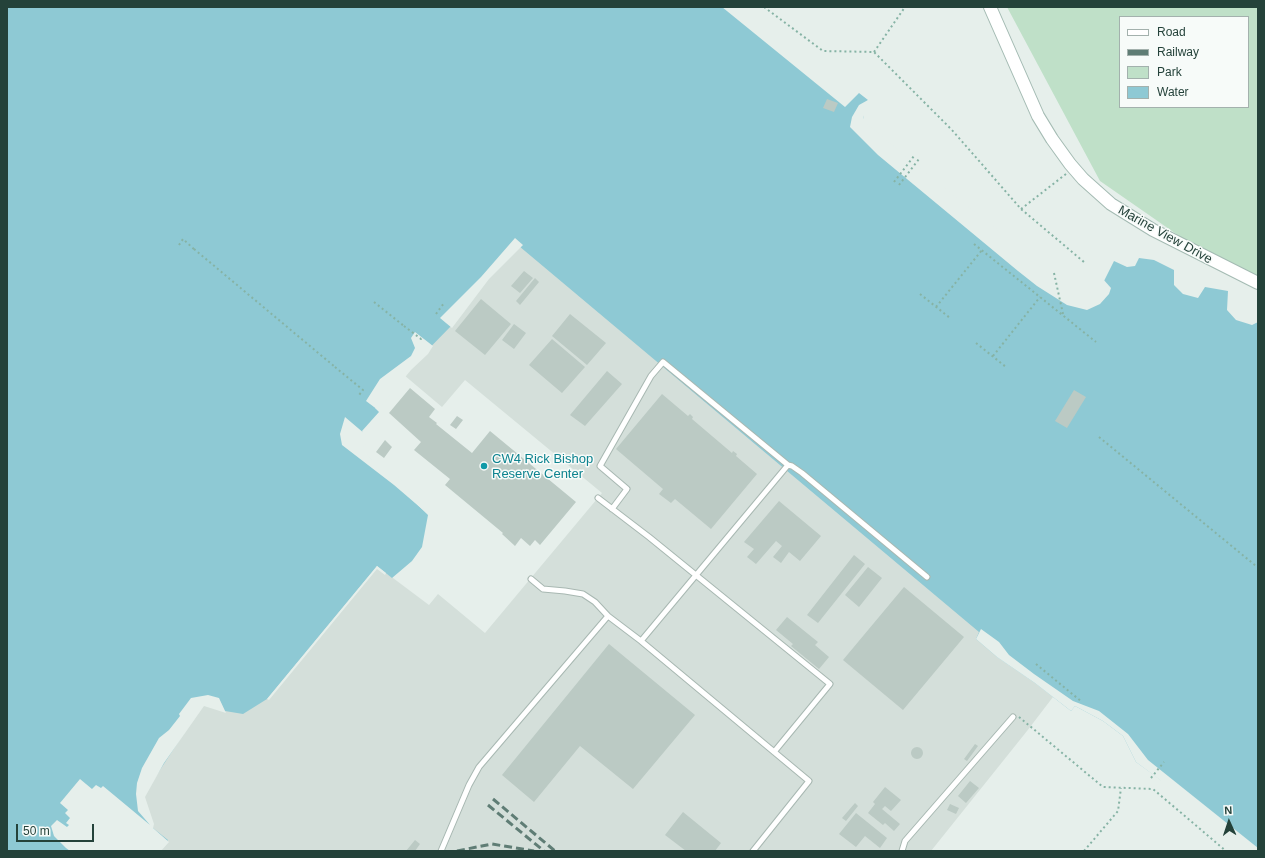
<!DOCTYPE html>
<html>
<head>
<meta charset="utf-8">
<style>
	body { margin:0 }
	#map { position:relative; width:1265px; height:858px; overflow:hidden; background:#e6efeb; font-family:Arial,sans-serif }
	canvas { display:block }
	.frame { position:absolute; inset:0; border:8px solid #24423a; pointer-events:none }
	.legend { position:absolute; left:1119px; top:16px; width:130px; height:92px; box-sizing:border-box; background:#f7fbf9; border:1px solid #a3b1ad; margin:0; padding:5px 7px; list-style:none; font-size:12px; color:#24423a }
	.legend li { display:flex; align-items:center; gap:8px; height:20px }
	.legend b { width:20px; border:1px solid #a3b1ad }
	.north { position:absolute; left:1209px; top:802px; width:40px; height:40px; -webkit-text-stroke:3px #f7fbf9; paint-order:stroke; rotate:357deg; font-size:11px; font-weight:700; line-height:16px; text-align:center; color:#24423a }
	.north::after { content:''; display:block; margin:auto; width:14px; height:18px; background:#24423a; clip-path:polygon(50% 0,100% 100%,50% 72%,0 100%) }
	.scale { position:absolute; left:16px; top:824px; width:78px; height:18px; box-sizing:border-box; border:2px solid #24423a; border-top:0; padding-left:5px; font-size:12px; line-height:14px; white-space:nowrap; color:#24423a; -webkit-text-stroke:3px #f7fbf9; paint-order:stroke }
</style>
</head>
<body>
<div id="map">
<canvas width="1265" height="858"></canvas>
<div class="frame"></div>
<ul class="legend">
<li><b style="height:5px;background:#fff"></b>Road</li>
<li><b style="height:5px;background:#5f7d75"></b>Railway</li>
<li><b style="height:11px;background:#bfe0c8"></b>Park</li>
<li><b style="height:11px;background:#8ec9d4"></b>Water</li>
</ul>
<div class="north">N</div>
<div class="scale">50 m</div>
</div>
<script>
const ctx = document.querySelector('canvas').getContext('2d');
ctx.lineJoin = 'round';
function fill(path, color) { ctx.fillStyle = color; ctx.fill(path, 'evenodd'); }
const poly = rows => new Path2D(rows.map(r => 'M' + r).join(''));
function strokePath(path, color, width, dash) { ctx.strokeStyle = color; ctx.lineWidth = width; ctx.lineCap = dash ? 'butt' : 'round'; ctx.setLineDash(dash || []); ctx.stroke(path); }
function write(font, color, halo, rows, align = 'center') {
  ctx.font = font + ' Arial,sans-serif'; ctx.lineWidth = 3; ctx.setLineDash([]); ctx.textBaseline = 'middle'; ctx.strokeStyle = halo; ctx.fillStyle = color; for (const [text, x, y, turn = 0] of rows) {
    ctx.save(); ctx.translate(x, y); ctx.rotate((+turn || 0) * Math.PI / 180); ctx.textAlign = isNaN(turn) ? turn : align; if (halo) ctx.strokeText(text, 0, 0); ctx.fillText(text, 0, 0); ctx.restore();
  }
}
fill(poly([
	[519,245,998,609,997,657,1035,683,1053,697,1027,731,931,851,159,851,153,828,143,796,163,762,203,704,377,566,429,605,438,594,485,633,602,493,465,380,442,407,404,375,488,278]
]), '#d4dfda');
fill(poly([
	[1007,7,1258,7,1258,276,1182,238,1100,181],
	[1120,17,1248,17,1248,107,1120,107]
]), '#bfe0c8');
fill(poly([
	[7,7,722,7,845,107,859,93,868,100,862,106,864,124,1026,259,1067,288,1090,295,1099,291,1114,261,1127,267,1135,266,1139,258,1154,260,1174,270,1174,285,1183,294,1198,298,1205,287,1228,291,1227,310,1236,320,1252,325,1258,322,1258,851,1136,762,1123,736,1103,721,1075,706,1071,711,1035,683,997,657,976,639,979,632,519,246,488,278,453,324,409,369,375,408,379,412,362,431,366,441,358,447,428,515,422,547,412,561,392,578,377,566,267,699,243,714,225,711,203,704,143,796,153,828,168,840,159,851,7,851]
]), '#8ec9d4');
fill(poly([
	[868,100,867,103,864,107,863,117,866,123,923,171,1004,235,1027,258,1068,286,1080,291,1090,293,1098,290,1103,279,1111,288,1109,294,1100,304,1087,310,1067,305,1037,286,1018,271,878,155,850,127,852,117,859,105],
	[515,238,523,245,489,279,452,328,440,318,481,277],
	[415,332,433,346,428,354,411,370,378,410,366,401,380,379,411,356,415,348,411,338],
	[345,417,365,434,368,442,361,448,371,459,396,474,429,515,394,485,342,445,340,434],
	[377,566,386,573,385,575,377,569,269,700,267,699],
	[981,629,999,642,1009,655,1034,674,1073,701,1099,711,1128,734,1148,760,1258,848,1258,851,1239,851,1236,848,1160,780,1136,762,1123,736,1103,721,1075,706,1071,711,1035,683,997,657,976,639],
	[208,695,219,698,226,713,204,706,164,763,145,797,154,824,153,828,169,842,161,851,70,851,66,848,54,836,51,826,57,820,67,827,69,825,66,823,70,818,65,813,68,810,60,803,80,779,92,789,96,785,101,788,103,786,150,825,138,811,136,794,137,783,142,768,159,738,169,730,180,716,179,714,191,698]
]), '#e6efeb');
fill(poly([
	[827,99,838,103,834,112,823,108],
	[524,271,533,278,520,293,511,286],
	[535,278,539,282,520,305,516,301],
	[481,299,511,324,485,355,455,331],
	[570,314,606,343,587,365,552,336],
	[514,324,526,333,514,349,502,340],
	[552,339,585,367,562,393,529,365],
	[607,371,622,384,585,426,570,415],
	[410,388,435,409,429,417,437,423,436,424,472,453,490,431,576,502,540,545,535,540,530,546,521,538,515,546,502,534,503,533,445,485,450,479,414,450,421,442,389,413],
	[1074,390,1086,397,1067,428,1055,421],
	[662,394,688,416,690,414,693,417,692,419,732,453,733,451,737,454,736,456,757,474,711,529,675,499,671,503,659,494,663,489,616,449],
	[457,416,463,420,456,429,450,425],
	[385,440,392,447,384,458,376,452],
	[779,501,821,536,800,561,789,552,781,563,773,557,782,546,776,541,756,564,747,557,754,549,744,542],
	[854,555,865,564,818,623,807,615],
	[868,567,882,578,859,607,845,595],
	[904,587,964,637,903,710,843,660],
	[787,617,818,642,815,645,829,657,819,669,791,646,793,644,776,630],
	[609,644,695,715,633,789,580,746,534,802,502,775],
	[975,744,978,746,967,761,964,759],
	'911 753a6 6 0 1 1 12 0a6 6 0 1 1-12 0Z',
	[970,781,979,788,966,803,958,796],
	[885,787,901,800,891,811,885,806,882,809,900,824,894,831,885,823,883,825,868,813,875,804,873,802],
	[855,803,858,806,846,821,842,818],
	[950,804,959,808,956,814,947,810],
	[683,812,721,843,715,851,686,851,665,835],
	[856,813,887,838,880,848,865,836,856,847,839,834],
	[415,840,420,844,415,851,406,851]
]), '#bbcac4');
const service = poly([
	[788,465,792,466,802,473,927,577],
	[598,498,649,537,830,684,774,752],
	[612,509,627,489,600,466,651,376,663,362,788,465,641,641],
	[531,579,543,589,565,591,583,594,595,602,608,616,641,641,809,781,753,851],
	[441,851,469,785,479,767,608,616],
	[902,851,905,841,1013,717]
]);
const secondary = poly([
	[990,7,1038,116,1052,139,1070,164,1083,179,1111,204,1153,230,1258,283]
]);
strokePath(service, '#a8b8b2', 7);
strokePath(secondary, '#a4bbb3', 14);
strokePath(poly([
	[764,7,823,51,874,52,952,130,1021,209,1084,262],
	[874,52,905,7],
	[894,182,914,156],
	[899,185,919,159],
	[1021,209,1066,174],
	[974,244,1096,342],
	[179,245,183,239,195,250],
	[194,249,335,367],
	[1054,273,1063,314],
	[920,294,950,318],
	[374,302,404,326],
	[936,307,982,250],
	[436,314,444,303],
	[404,326,421,339,422,337],
	[976,343,1006,367],
	[993,356,1040,297],
	[335,367,363,390,359,395],
	[1099,437,1256,566,1258,565],
	[1036,664,1082,702],
	[1019,717,1103,787,1153,789,1226,851],
	[1151,778,1164,762],
	[1084,851,1118,811,1121,788]
]), '#86b3a5', 2, [2, 3]);
strokePath(service, '#fff', 5);
strokePath(secondary, '#fff', 12);
strokePath(poly([
	[493,799,555,851],
	[488,805,544,851],
	[457,851,492,844,534,851]
]), '#5f7d75', 3, [8, 4]);
for (const [x, y, r, color] of [
	[484,466,4,"#0f9aa8"]
]) { const dot = new Path2D(); dot.arc(x, y, r, 0, 2 * Math.PI); ctx.fillStyle = color; ctx.fill(dot); strokePath(dot, '#f7fbf9', 1.5); }
write('13px', '#24423a', '#f7fbf9', [
	["Marine View Drive",1165,235,29]
]);
write('13px', '#0d838f', '#f7fbf9', [
	["CW4 Rick Bishop",492,459],
	["Reserve Center",492,474]
], 'left');
</script>
</body>
</html>
